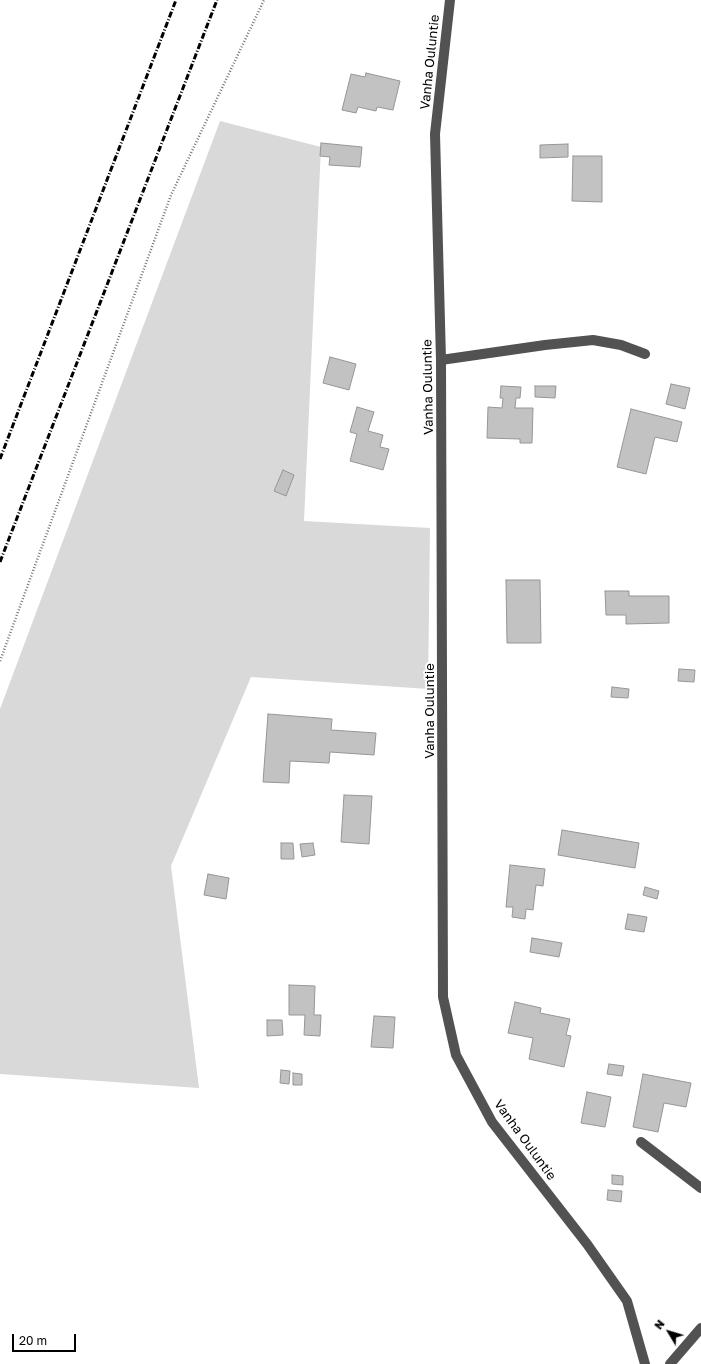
<!DOCTYPE html>
<html>
<head>
<meta charset="utf-8">
<style>
	body { margin:0 }
	#map { position:relative; width:701px; height:1364px; overflow:hidden; background:#fff; font-family:"Golos Text",sans-serif }
	canvas { display:block }
	.north { position:absolute; left:649px; top:1312px; width:40px; height:40px; -webkit-text-stroke:3px #fff; paint-order:stroke; rotate:308deg; font-size:11px; font-weight:700; line-height:16px; text-align:center; color:#000 }
	.north::after { content:''; display:block; margin:auto; width:14px; height:18px; background:#000; clip-path:polygon(50% 0,100% 100%,50% 72%,0 100%) }
	.scale { position:absolute; left:12px; top:1334px; width:64px; height:18px; box-sizing:border-box; border:2px solid #000; border-top:0; padding-left:5px; font-size:12px; line-height:14px; white-space:nowrap; color:#000; -webkit-text-stroke:3px #fff; paint-order:stroke }
</style>
</head>
<body>
<div id="map">
<canvas width="701" height="1364"></canvas>
<div class="north">N</div>
<div class="scale">20 m</div>
</div>
<script>
const ctx = document.querySelector('canvas').getContext('2d');
ctx.lineJoin = 'round';
function fill(path, color) { ctx.fillStyle = color; ctx.fill(path, 'evenodd'); }
const poly = rows => new Path2D(rows.map(r => 'M' + r).join(''));
function strokePath(path, color, width, dash) { ctx.strokeStyle = color; ctx.lineWidth = width; ctx.lineCap = dash ? 'butt' : 'round'; ctx.setLineDash(dash || []); ctx.stroke(path); }
function write(font, color, halo, rows, align = 'center') {
  ctx.font = font + ' "Golos Text",sans-serif'; ctx.lineWidth = 4; ctx.setLineDash([]); ctx.textBaseline = 'middle'; ctx.strokeStyle = halo; ctx.fillStyle = color; for (const [text, x, y, turn = 0] of rows) {
    ctx.save(); ctx.translate(x, y); ctx.rotate((+turn || 0) * Math.PI / 180); ctx.textAlign = isNaN(turn) ? turn : align; if (halo) ctx.strokeText(text, 0, 0); ctx.fillText(text, 0, 0); ctx.restore();
  }
}
fill(poly([
	[220,121,321,147,304,521,430,528,428,689,251,677,171,866,199,1088,0,1074,0,709]
]), '#d9d9d9');
const building = poly([
	[366,73,400,81,393,110,377,107,376,111,358,107,356,113,342,110,351,74,365,77,366,73],
	[321,143,362,147,360,167,329,165,330,157,320,156,321,143],
	[568,144,568,157,540,158,540,145,568,144],
	[573,156,602,156,602,202,572,201,573,156],
	[330,357,356,364,349,390,323,383,330,357],
	[671,384,690,388,685,409,666,404,671,384],
	[501,386,521,387,520,398,516,398,515,408,533,408,532,443,520,443,520,439,487,438,488,407,502,408,503,398,500,398,501,386],
	[535,386,556,386,555,398,535,397,535,386],
	[357,407,374,412,368,431,383,435,380,447,389,449,383,470,350,461,357,434,350,432,357,407],
	[631,409,682,422,677,442,655,437,646,474,617,467,631,409],
	[283,470,294,475,286,496,274,491,283,470],
	[506,580,540,580,541,643,507,643,506,580],
	[605,591,629,591,629,596,669,596,669,623,626,624,626,615,606,615,605,591],
	[679,669,695,670,694,682,678,681,679,669],
	[612,687,629,689,628,698,611,697,612,687],
	[268,714,332,719,331,730,376,733,374,755,330,752,329,763,290,761,289,783,263,782,268,714],
	[344,795,372,796,369,844,341,842,344,795],
	[562,830,639,843,635,868,558,855,562,830],
	[281,843,293,843,294,859,281,859,281,843],
	[313,843,315,855,302,857,300,844,313,843],
	[510,865,545,869,543,886,536,885,533,910,526,909,525,919,512,917,513,907,506,907,510,865],
	[208,874,229,878,226,899,204,895,208,874],
	[645,887,659,891,657,899,643,895,645,887],
	[628,914,647,917,644,932,625,929,628,914],
	[532,938,562,943,559,957,530,952,532,938],
	[289,985,315,986,314,1015,321,1015,320,1036,304,1035,305,1015,289,1015,289,985],
	[515,1002,541,1008,540,1013,570,1019,566,1035,571,1036,564,1067,529,1059,533,1038,508,1033,515,1002],
	[374,1016,395,1017,393,1048,371,1047,374,1016],
	[267,1020,282,1020,283,1035,267,1036,267,1020],
	[609,1064,624,1066,622,1076,607,1074,609,1064],
	[281,1070,290,1071,289,1084,280,1083,281,1070],
	[293,1073,302,1074,302,1085,293,1085,293,1073],
	[643,1074,691,1083,686,1107,664,1103,658,1132,633,1127,643,1074],
	[587,1092,611,1097,605,1127,581,1123,587,1092],
	[612,1175,623,1176,623,1185,612,1184,612,1175],
	[608,1190,622,1191,621,1202,607,1200,608,1190]
]);
fill(building, '#c2c2c2');
strokePath(building, '#969696', 1);
strokePath(poly([
	[0,661,171,195,264,0]
]), '#747474', 2.5, [1, 2]);
strokePath(poly([
	[450,0,435,134,441,360,443,997,456,1055,492,1122,587,1244,627,1301,645,1364],
	[441,360,545,345,593,340,621,345,645,354],
	[641,1142,701,1188],
	[670,1364,701,1328]
]), '#525252', 10);
strokePath(poly([
	[0,459,176,0],
	[0,562,217,0]
]), '#000', 3, [6, 2, 1, 2]);
write('13px', '#000', '#fff', [
	["Vanha Ouluntie",430,62,-84],
	["Vanha Ouluntie",428,387,-91],
	["Vanha Ouluntie",430,711,-90],
	["Vanha Ouluntie",525,1140,54]
]);
</script>
</body>
</html>
